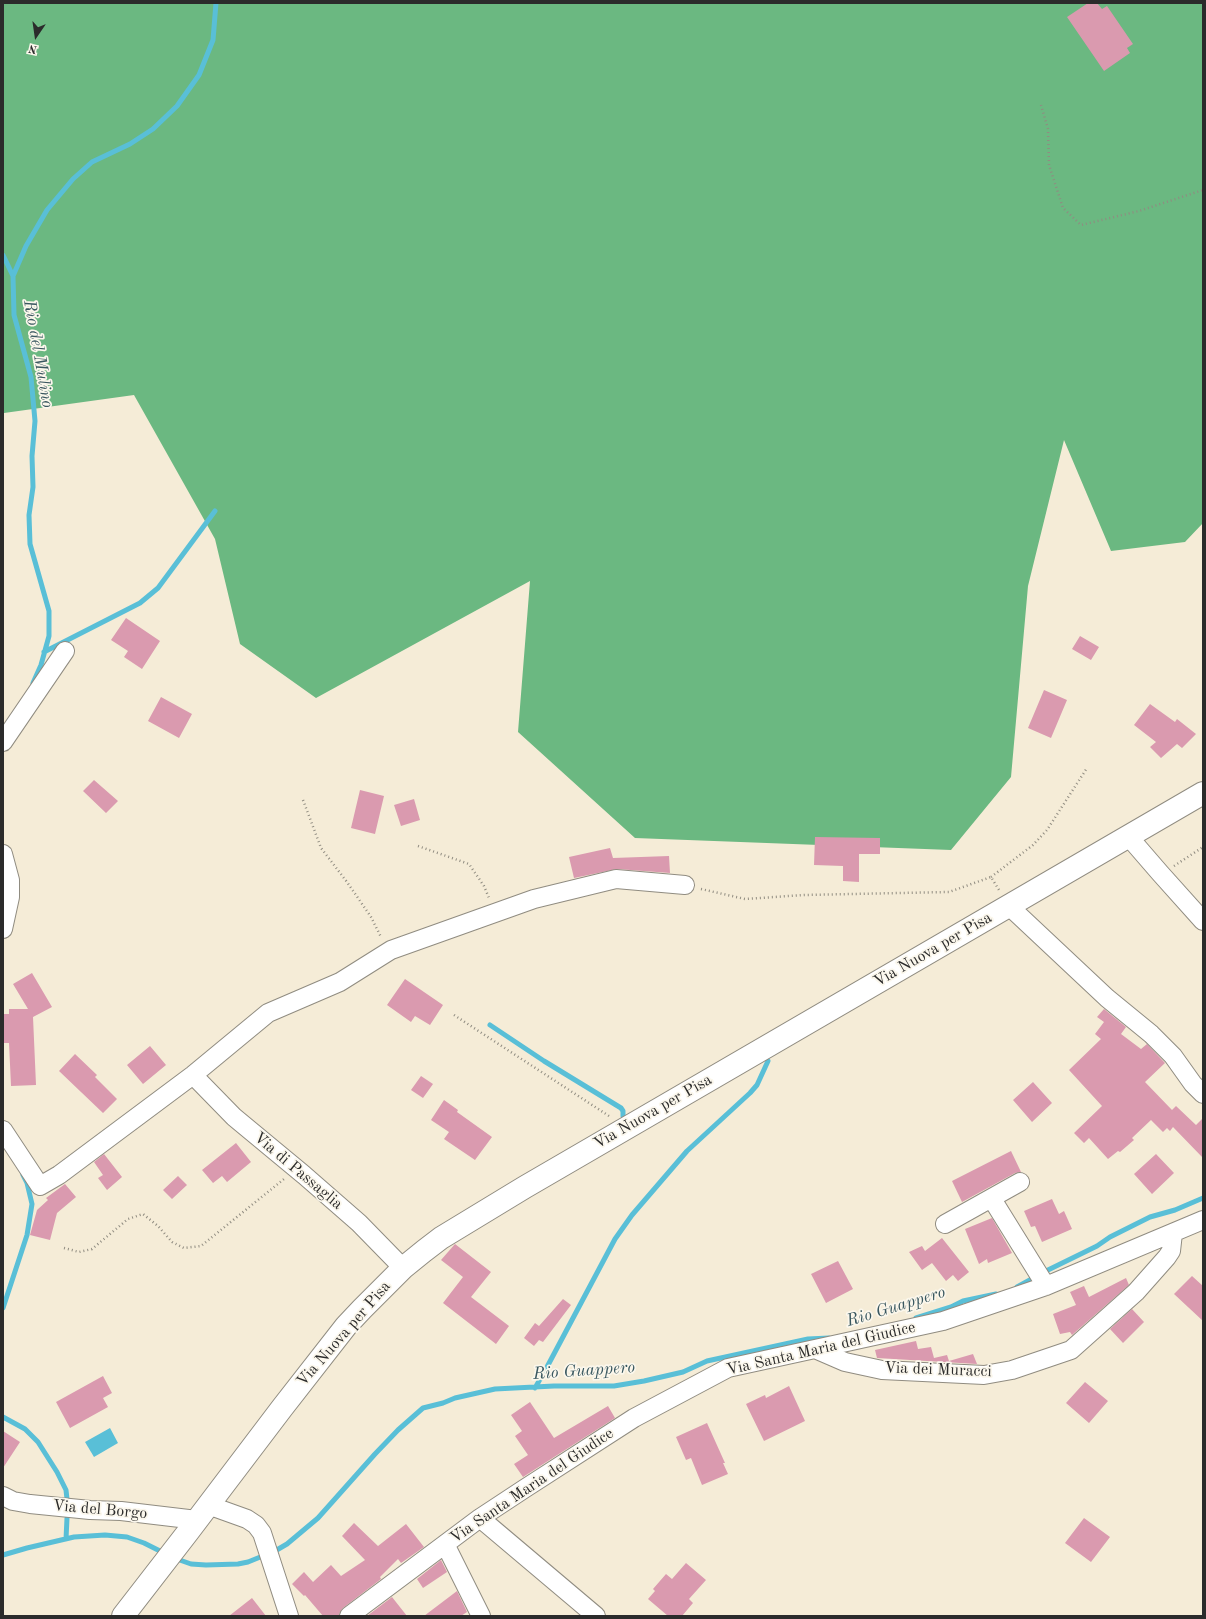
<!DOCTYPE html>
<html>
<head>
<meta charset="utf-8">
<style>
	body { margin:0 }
	#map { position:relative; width:1206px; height:1619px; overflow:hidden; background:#f5ecd7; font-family:"Old Standard TT",serif }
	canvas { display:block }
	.frame { position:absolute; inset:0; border:4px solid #2b2b2b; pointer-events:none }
	.north { position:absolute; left:16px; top:16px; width:40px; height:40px; -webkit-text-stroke:3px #fbf7ec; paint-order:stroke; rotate:193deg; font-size:11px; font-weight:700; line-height:16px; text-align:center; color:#2b2b2b }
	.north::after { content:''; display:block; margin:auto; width:14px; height:18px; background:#2b2b2b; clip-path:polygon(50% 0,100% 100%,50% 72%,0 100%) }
</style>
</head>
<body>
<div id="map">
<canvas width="1206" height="1619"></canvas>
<div class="frame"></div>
<div class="north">N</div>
</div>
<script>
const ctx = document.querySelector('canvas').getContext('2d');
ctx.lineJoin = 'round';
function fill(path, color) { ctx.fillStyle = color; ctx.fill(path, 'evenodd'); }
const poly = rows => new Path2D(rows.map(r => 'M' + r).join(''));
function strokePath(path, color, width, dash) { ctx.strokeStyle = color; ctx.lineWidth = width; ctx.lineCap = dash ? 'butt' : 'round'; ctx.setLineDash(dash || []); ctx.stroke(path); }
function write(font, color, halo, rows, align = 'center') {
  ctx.font = font + ' "Old Standard TT",serif'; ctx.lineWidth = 3.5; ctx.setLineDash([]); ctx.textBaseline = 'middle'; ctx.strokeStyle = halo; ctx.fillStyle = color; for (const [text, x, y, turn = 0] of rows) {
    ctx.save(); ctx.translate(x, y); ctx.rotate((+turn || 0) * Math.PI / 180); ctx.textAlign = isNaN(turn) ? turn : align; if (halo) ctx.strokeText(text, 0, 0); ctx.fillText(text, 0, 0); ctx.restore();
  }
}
fill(poly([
	[3,3,1203,3,1203,523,1185,542,1111,551,1064,440,1028,586,1011,777,951,850,635,838,518,732,530,581,316,698,240,644,215,539,134,395,4,413]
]), '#6bb881');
fill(poly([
	[110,1428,118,1443,94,1457,85,1442]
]), '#59bfd7');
strokePath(poly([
	[3,255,13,276,14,315,31,377,35,421,32,456,33,487,29,515,30,544,49,611,49,636,41,665,33,683],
	[13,276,26,246,47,210,73,179,92,162,130,144,153,129,177,106,199,75,213,40,216,3],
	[44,652,140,603,158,588,215,511],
	[490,1025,544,1061,621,1108,623,1111,623,1116],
	[1017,1287,1048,1270,1097,1246,1110,1237,1150,1217,1175,1210,1203,1198],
	[3,1308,27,1235,32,1204,27,1183,23,1175],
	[916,1318,951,1307,963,1301,996,1294],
	[535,1388,547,1367,615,1239,632,1215,687,1151,750,1093,757,1085,768,1061],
	[3,1417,25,1429,38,1442,57,1472,66,1490,67,1499],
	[66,1539,67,1518],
	[3,1555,27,1548,74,1537,105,1535,127,1537,144,1543,166,1554],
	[174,1558,191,1564,206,1565,238,1564,248,1562,275,1551,287,1544,318,1518,375,1454,398,1430,423,1408,443,1403,455,1398,495,1389,554,1386,614,1386,644,1381,683,1372,707,1361,808,1339,829,1338]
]), '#59bfd7', 5);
fill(poly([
	[1088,3,1097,3,1102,9,1107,6,1133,44,1127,48,1130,53,1104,71,1067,17],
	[126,618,160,641,142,669,124,657,128,651,111,640],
	[1080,636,1099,647,1091,660,1072,649],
	[1044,690,1067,700,1051,738,1028,728],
	[161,697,192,714,179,738,148,721],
	[1150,704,1175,722,1177,719,1196,734,1182,748,1177,744,1161,758,1150,747,1156,742,1134,725],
	[94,780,118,801,106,813,83,791],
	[360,790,384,796,375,834,351,828],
	[414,799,420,820,401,826,394,805],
	[815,837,880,838,880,854,859,854,859,882,843,881,843,866,814,865],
	[610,848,613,858,669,856,670,873,617,869,574,878,569,857],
	[32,973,52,1007,33,1017,36,1085,11,1086,9,1043,4,1043,3,1014,9,1014,9,1009,28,1009,13,984],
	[405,979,443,1005,430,1025,415,1016,411,1022,387,1005],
	[1104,1009,1126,1027,1121,1034,1141,1049,1147,1044,1165,1063,1145,1082,1172,1110,1176,1106,1196,1125,1203,1118,1203,1158,1173,1127,1170,1131,1167,1128,1163,1132,1151,1120,1132,1138,1134,1140,1120,1152,1118,1151,1108,1159,1089,1138,1084,1143,1074,1133,1102,1106,1069,1070,1101,1039,1095,1034,1104,1022,1097,1017],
	[150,1046,166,1065,143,1084,127,1065],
	[75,1054,97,1075,95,1077,117,1099,103,1113,59,1071],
	[421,1076,433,1084,423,1098,411,1090],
	[1033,1082,1052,1103,1032,1122,1013,1100],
	[444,1100,458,1110,457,1112,492,1137,475,1160,444,1139,449,1132,431,1120],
	[236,1143,251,1162,227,1182,222,1176,213,1183,202,1170],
	[1011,1151,1021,1172,1015,1173,962,1202,952,1181],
	[104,1154,122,1177,107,1190,98,1178,103,1175,94,1162],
	[1156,1154,1174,1173,1152,1194,1134,1174],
	[178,1176,187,1185,172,1199,163,1190],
	[65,1184,76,1197,57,1213,50,1240,30,1235,37,1210,48,1200,46,1198],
	[1052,1199,1059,1214,1064,1211,1072,1229,1042,1242,1035,1226,1031,1227,1024,1211],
	[992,1218,1012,1253,988,1263,987,1259,979,1264,965,1229],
	[942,1238,969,1272,958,1281,953,1275,946,1281,932,1263,922,1270,909,1252,922,1246,925,1251],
	[455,1244,491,1272,471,1297,509,1326,496,1344,443,1303,463,1277,441,1260],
	[838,1261,853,1289,826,1303,811,1274],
	[1192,1276,1203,1286,1203,1321,1174,1294],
	[1126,1278,1129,1285,1072,1335,1070,1332,1060,1334,1053,1314,1076,1305,1070,1292,1084,1286,1089,1297],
	[563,1299,571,1305,543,1342,539,1340,534,1346,524,1338,535,1323,539,1326],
	[1132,1309,1144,1322,1123,1343,1110,1329],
	[916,1341,918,1349,931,1347,934,1358,947,1355,949,1361,973,1354,977,1364,877,1358,875,1350],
	[103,1376,112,1393,103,1398,108,1407,70,1428,56,1402],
	[1085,1382,1108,1401,1089,1423,1066,1403],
	[789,1386,805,1421,764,1441,746,1404,765,1395,766,1398],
	[530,1402,554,1438,608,1406,615,1418,523,1477,514,1464,528,1455,515,1436,522,1431,511,1415],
	[707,1423,725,1463,723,1463,728,1474,702,1485,691,1458,686,1460,676,1437],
	[3,1431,20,1442,3,1468],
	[1084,1518,1110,1537,1091,1562,1065,1543],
	[354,1523,378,1546,406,1524,424,1547,401,1563,398,1559,380,1577,381,1579,343,1608,340,1612,339,1616,323,1616,305,1595,304,1596,292,1584,304,1572,313,1582,331,1565,341,1576,365,1560,342,1536],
	[441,1560,447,1572,423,1588,417,1579],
	[686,1563,706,1580,689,1599,693,1603,682,1616,668,1616,648,1599,655,1591,653,1589,666,1574,672,1579],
	[457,1591,467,1612,461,1616,424,1616],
	[392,1597,407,1616,367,1616],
	[252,1598,266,1616,229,1616]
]), '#da9aaf');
const minor = poly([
	[3,742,65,651],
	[1128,836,1160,873,1203,921],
	[3,854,10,880,10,897,3,929],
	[1009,906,1107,998,1151,1034,1173,1056,1193,1084,1203,1094],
	[193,1075,234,1117,304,1175,359,1223,403,1268],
	[3,1130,40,1186,59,1175,193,1075,268,1013,340,982,391,950,534,899,616,879,685,885],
	[992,1199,1046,1286],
	[945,1224,1020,1182],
	[815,1349,845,1362,882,1370,984,1375,1012,1370,1071,1350,1136,1292,1167,1257,1171,1251,1173,1233],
	[3,1496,13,1501,30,1504,90,1510,121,1511,197,1520],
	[208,1505,247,1519,256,1525,262,1533,289,1616],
	[480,1518,596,1616],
	[445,1544,481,1616],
	[349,1616,480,1518,524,1489,634,1418,728,1368,943,1321,1046,1286,1203,1220]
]);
const major = poly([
	[123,1616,188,1532,282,1408,346,1326,362,1309,403,1268,424,1251,441,1238,525,1187,1203,793]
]);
strokePath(minor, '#908c81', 20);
strokePath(major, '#908c81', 24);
strokePath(poly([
	[1041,105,1048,129,1049,165,1063,208,1081,225,1139,211,1203,190],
	[303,800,321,848,347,882,371,917,381,937],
	[418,846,469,864,484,886,489,898],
	[1174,866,1203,847],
	[991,877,1033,845,1047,830,1087,768],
	[701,889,745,899,804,895,949,892,991,877,999,890],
	[454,1015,609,1116],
	[64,1248,79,1252,92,1249,128,1219,143,1214,158,1226,172,1242,184,1248,201,1246,284,1179]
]), '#908c81', 2.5, [1, 3]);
strokePath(minor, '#fff', 18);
strokePath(major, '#fff', 22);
write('16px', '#2b2b2b', '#fbf7ec', [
	["Via Nuova per Pisa",933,950,-30],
	["Via Nuova per Pisa",653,1112,-30],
	["Via di Passaglia",298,1171,40],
	["Via Nuova per Pisa",344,1334,-49],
	["Via Santa Maria del Giudice",821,1349,-13],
	["Via dei Muracci",938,1370,2],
	["Via Santa Maria del Giudice",532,1486,-34],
	["Via del Borgo",100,1510,5]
]);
write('italic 17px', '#39575f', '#fbf7ec', [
	["Rio del Mulino",38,354,80],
	["Rio Guappero",896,1307,-17],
	["Rio Guappero",584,1371,-4]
]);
</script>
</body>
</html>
